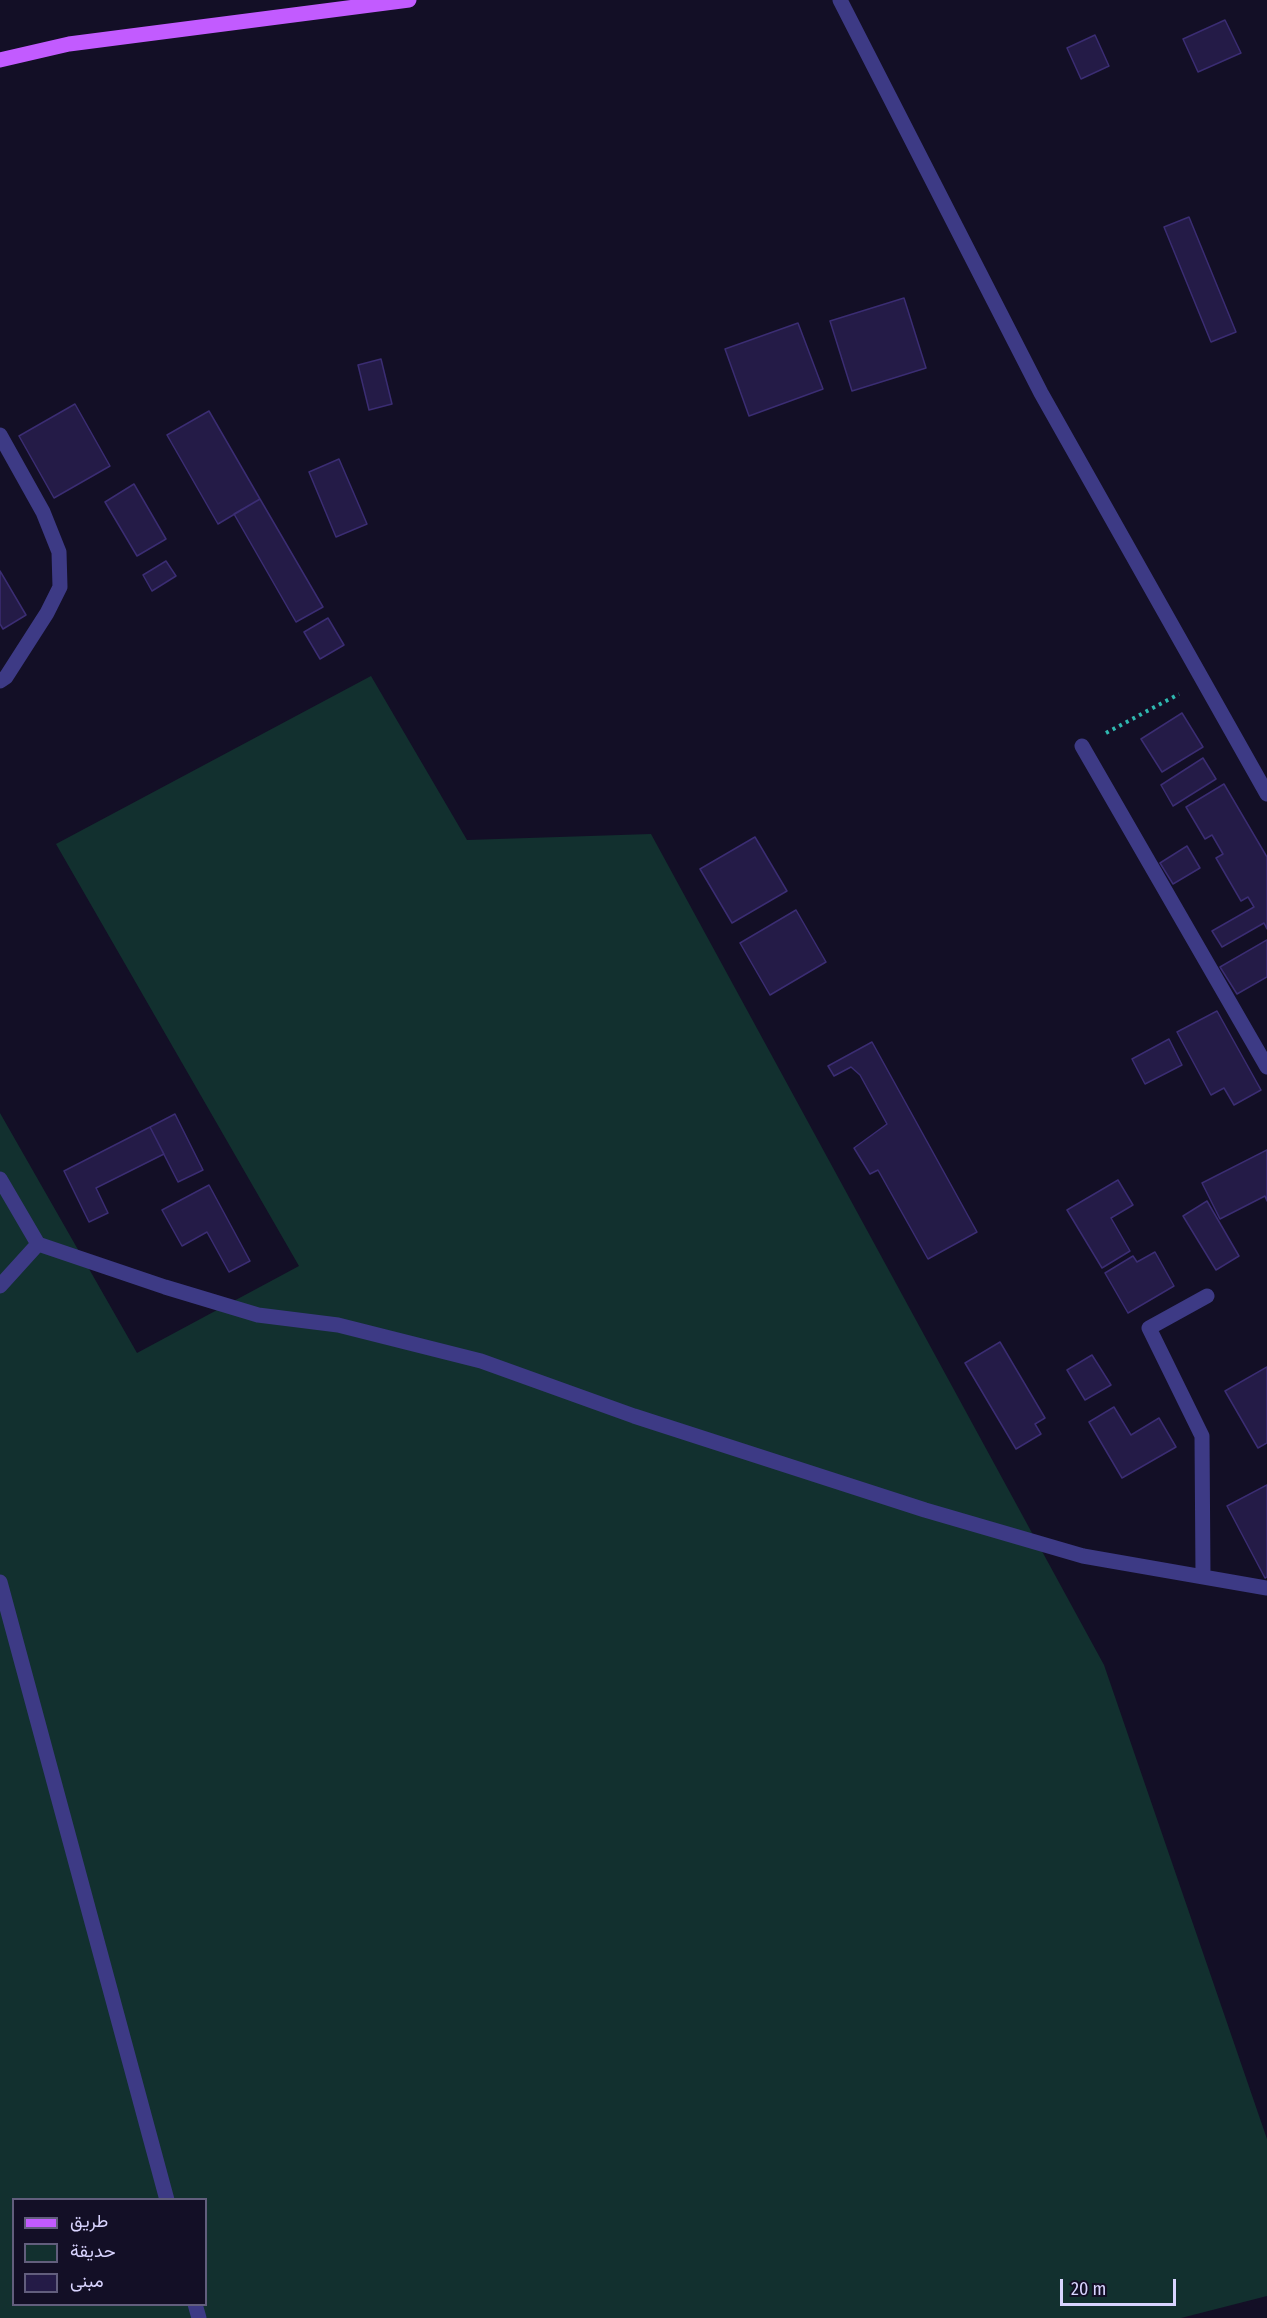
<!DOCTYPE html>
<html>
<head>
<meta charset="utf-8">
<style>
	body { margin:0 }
	#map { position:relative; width:1267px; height:2318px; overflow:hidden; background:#130f26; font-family:"Fira Sans Condensed",Vazirmatn,sans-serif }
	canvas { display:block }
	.legend { position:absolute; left:12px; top:2198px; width:195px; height:108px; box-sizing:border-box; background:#130f26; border:2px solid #625e7d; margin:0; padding:8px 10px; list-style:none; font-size:18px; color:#d9d4ff }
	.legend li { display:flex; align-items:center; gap:12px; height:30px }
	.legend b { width:30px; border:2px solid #625e7d }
	.scale { position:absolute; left:1060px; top:2279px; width:116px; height:27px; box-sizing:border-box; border:3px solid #d9d4ff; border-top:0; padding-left:8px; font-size:18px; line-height:21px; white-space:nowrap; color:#d9d4ff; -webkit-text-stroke:4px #130f26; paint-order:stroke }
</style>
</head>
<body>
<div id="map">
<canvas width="1267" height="2318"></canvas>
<ul class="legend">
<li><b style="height:8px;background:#c25bff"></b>طريق</li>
<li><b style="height:16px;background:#12302f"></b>حديقة</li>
<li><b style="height:16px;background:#241b47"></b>مبنى</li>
</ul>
<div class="scale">20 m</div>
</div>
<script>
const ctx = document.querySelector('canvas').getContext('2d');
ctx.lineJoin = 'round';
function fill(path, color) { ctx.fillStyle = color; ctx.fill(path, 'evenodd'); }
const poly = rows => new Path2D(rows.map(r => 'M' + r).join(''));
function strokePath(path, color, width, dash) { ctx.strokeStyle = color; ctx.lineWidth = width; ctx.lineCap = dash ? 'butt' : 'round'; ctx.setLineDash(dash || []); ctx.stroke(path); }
fill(poly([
	[371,676,467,840,651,834,1104,1665,1267,2139,1267,2296,1181,2318,0,2318,0,1113,137,1353,299,1266,56,844],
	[14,2200,206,2200,206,2304,14,2304]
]), '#12302f');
const building = poly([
	[1225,20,1241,53,1198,72,1183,39,1225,20],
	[1095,35,1109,66,1081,79,1067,48,1095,35],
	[1189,217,1236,332,1211,342,1164,227,1189,217],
	[904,298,926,368,852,391,830,321,904,298],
	[798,323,823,389,749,416,725,349,798,323],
	[381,359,392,404,369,410,358,365,381,359],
	[75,404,110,466,54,498,19,436,75,404],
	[209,411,260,499,218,524,167,435,209,411],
	[339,459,367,524,336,537,309,472,339,459],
	[134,484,166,539,137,556,105,502,134,484],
	[260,499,323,607,296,622,234,514,260,499],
	[166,561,176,576,152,591,143,575,166,561],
	[0,571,26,615,3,629,0,624,0,571],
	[328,618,344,645,320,659,304,632,328,618],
	[1182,713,1203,747,1162,772,1141,739,1182,713],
	[1203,758,1216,779,1173,806,1161,785,1203,758],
	[1224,784,1267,857,1267,929,1264,923,1222,947,1212,931,1254,907,1248,897,1241,901,1216,858,1223,854,1212,835,1205,839,1186,807,1224,784],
	[755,837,787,891,732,923,700,869,755,837],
	[1187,846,1200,868,1173,884,1160,863,1187,846],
	[796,910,826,962,770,995,740,943,796,910],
	[1267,940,1267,977,1237,994,1220,967,1267,940],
	[1217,1011,1261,1090,1234,1105,1224,1088,1211,1095,1177,1032,1217,1011],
	[1169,1039,1182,1065,1145,1084,1132,1059,1169,1039],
	[872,1042,977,1232,928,1259,878,1170,870,1174,854,1148,887,1124,860,1075,851,1067,834,1076,828,1066,872,1042],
	[175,1114,203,1170,178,1182,150,1127,175,1114],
	[150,1127,164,1154,96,1188,108,1213,89,1222,64,1171,150,1127],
	[1267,1150,1267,1201,1265,1196,1220,1219,1202,1183,1267,1150],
	[1118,1180,1133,1205,1111,1218,1130,1251,1102,1268,1067,1210,1118,1180],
	[209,1185,250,1261,229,1272,207,1232,182,1246,162,1210,209,1185],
	[1207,1201,1239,1256,1216,1270,1183,1216,1207,1201],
	[1155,1252,1174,1286,1128,1313,1105,1273,1133,1256,1137,1262,1155,1252],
	[1000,1342,1045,1418,1035,1424,1041,1434,1016,1449,965,1363,1000,1342],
	[1092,1355,1111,1385,1085,1400,1067,1370,1092,1355],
	[1267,1367,1267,1443,1258,1448,1225,1391,1267,1367],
	[1114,1407,1131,1435,1159,1418,1176,1447,1122,1478,1089,1422,1114,1407],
	[1267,1485,1267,1577,1265,1578,1227,1506,1267,1485]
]);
fill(building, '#241b47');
strokePath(building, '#3b2d73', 1.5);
strokePath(poly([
	[1106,733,1179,694]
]), '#2fb8b0', 4, [3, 4.5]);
strokePath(poly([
	[840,0,1041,393,1267,794],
	[0,435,43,512,59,552,60,587,47,613,6,677,0,681],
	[1082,746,1267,1067],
	[0,1179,38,1244,0,1286],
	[38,1244,165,1287,258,1315,338,1325,481,1361,634,1416,925,1510,1083,1556,1267,1588],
	[1203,1576,1202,1436,1149,1328,1207,1296],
	[0,1582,167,2200],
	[195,2304,199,2318]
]), '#3d3a85', 15);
strokePath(poly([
	[0,60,69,44,409,0]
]), '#c25bff', 15);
</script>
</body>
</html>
